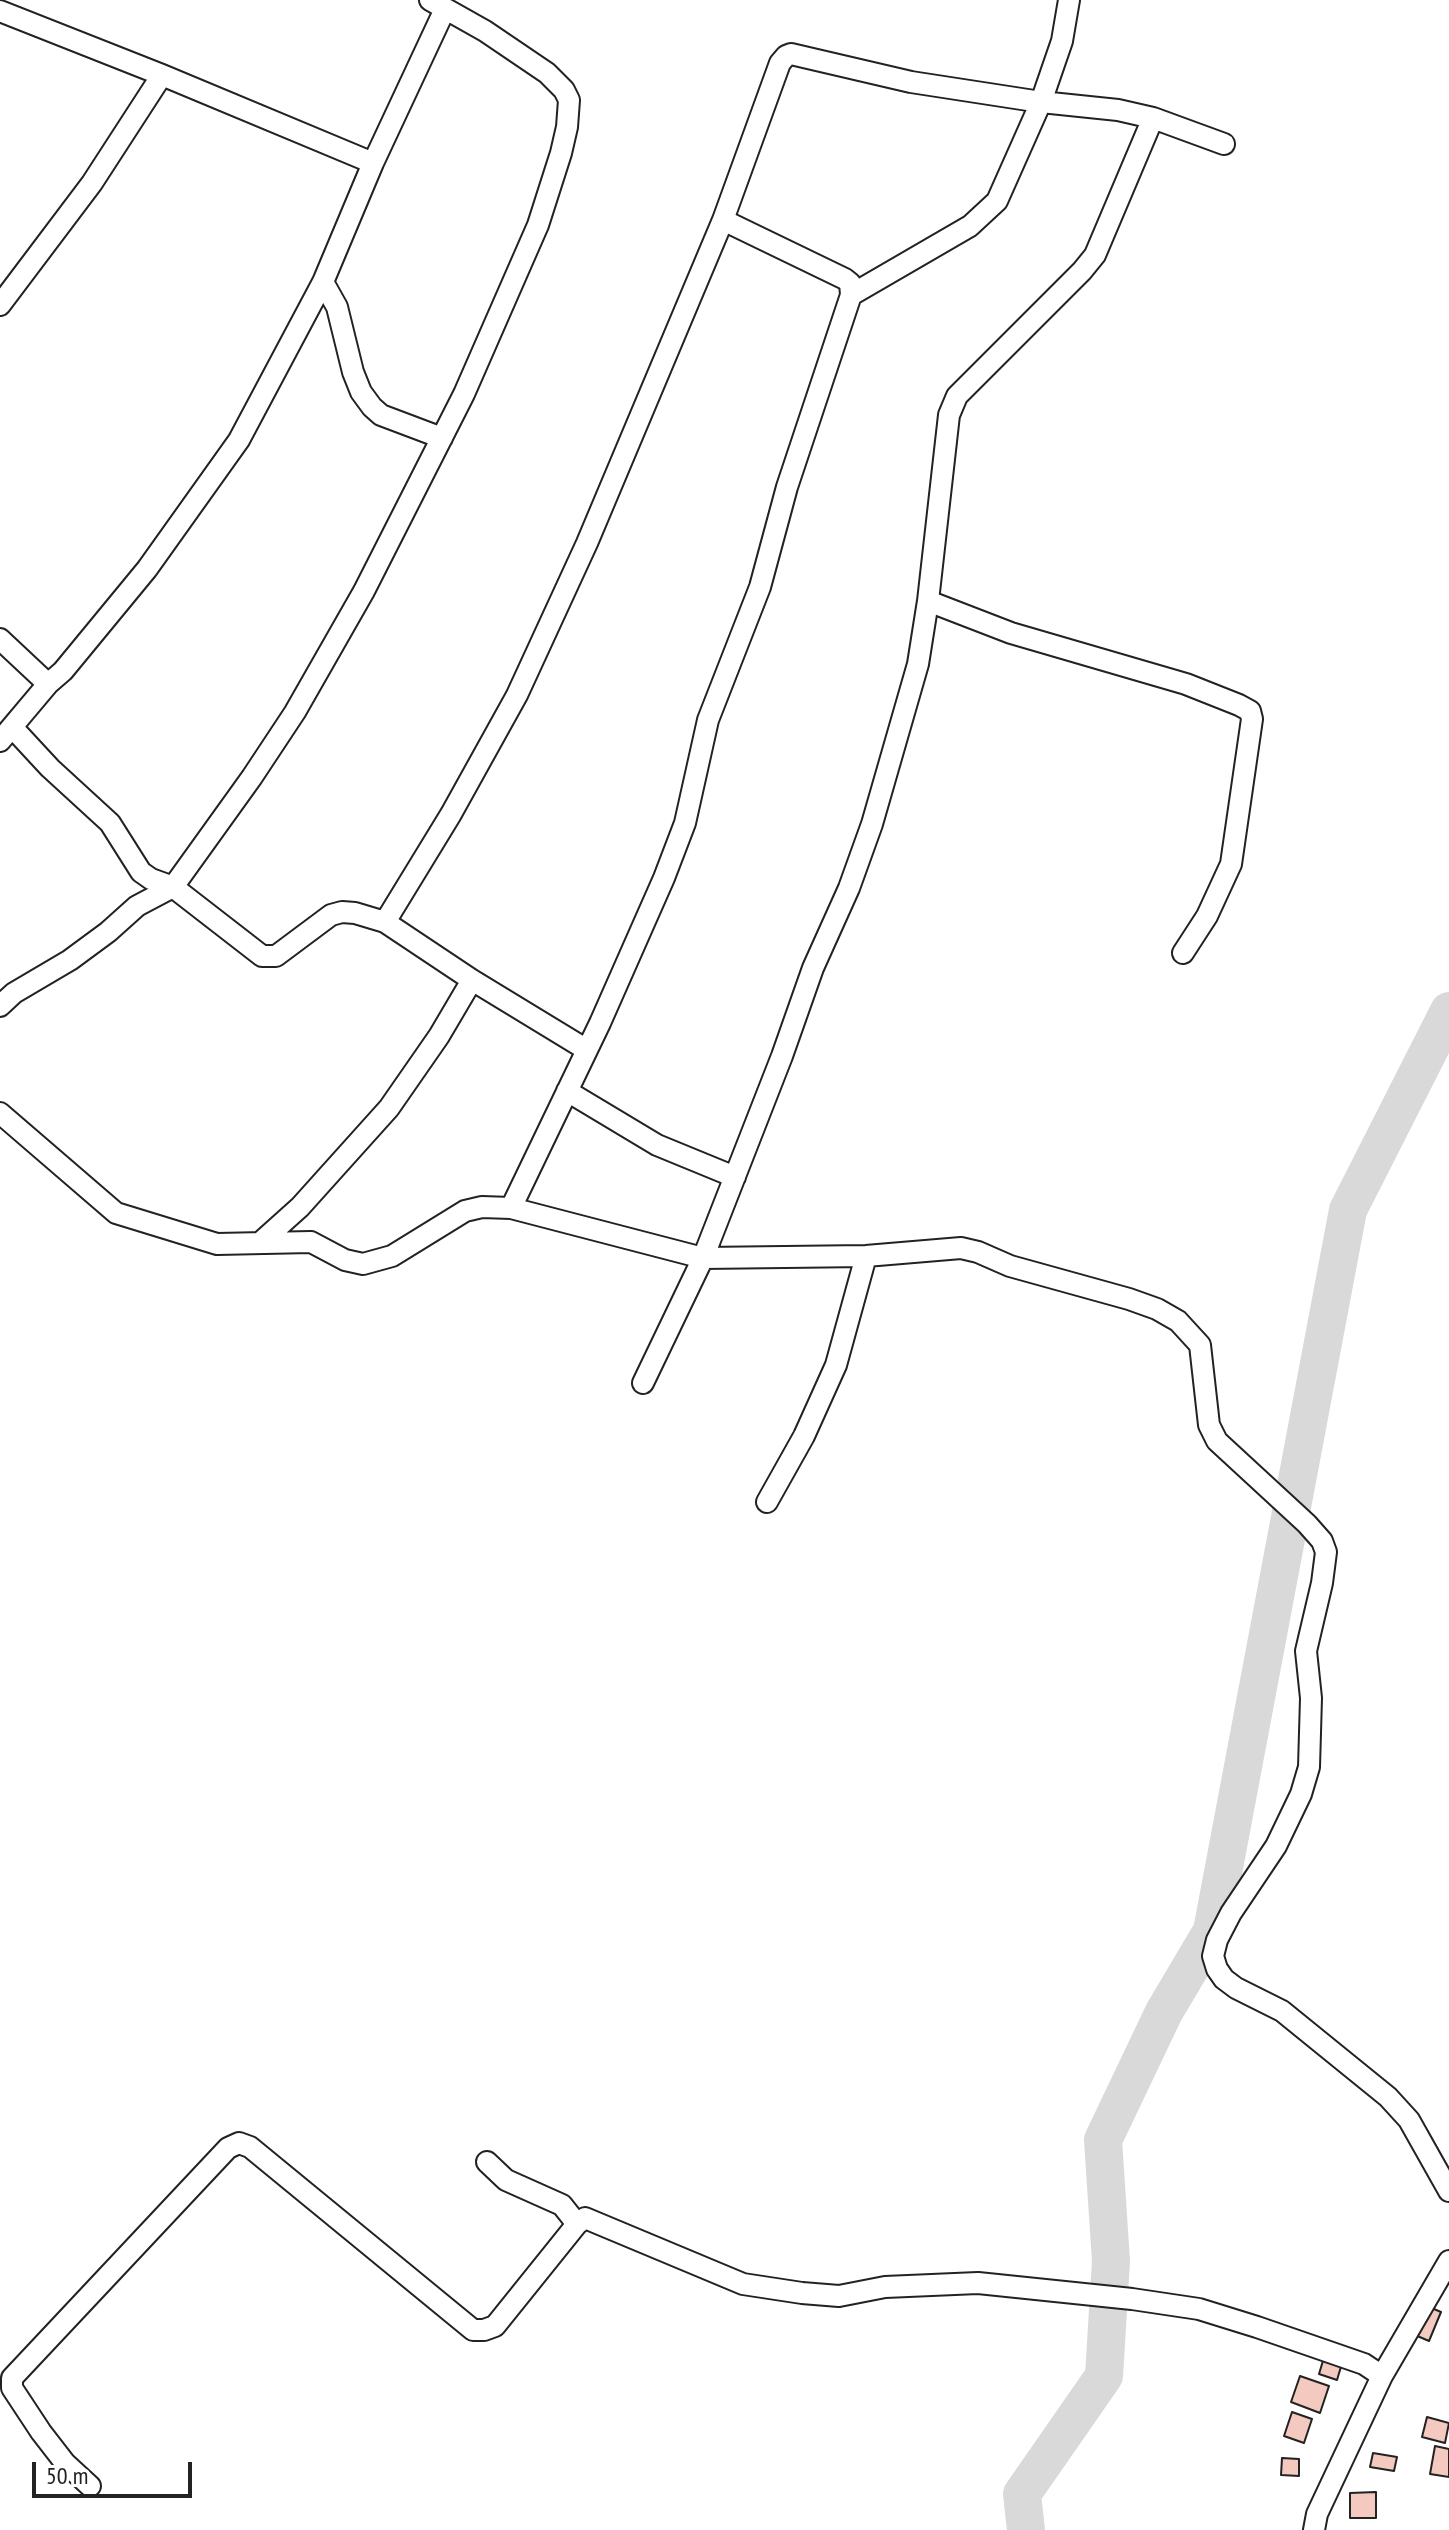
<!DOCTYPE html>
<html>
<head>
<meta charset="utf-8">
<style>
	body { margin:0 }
	#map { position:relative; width:1449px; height:2530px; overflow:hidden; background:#fff; font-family:"PT Sans Narrow",sans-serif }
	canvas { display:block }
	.scale { position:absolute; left:32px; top:2462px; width:160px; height:36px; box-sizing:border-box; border:4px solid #222; border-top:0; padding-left:10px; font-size:24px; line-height:28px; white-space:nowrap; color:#222; -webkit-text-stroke:6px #fff; paint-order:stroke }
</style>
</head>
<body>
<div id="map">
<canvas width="1449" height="2530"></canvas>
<div class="scale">50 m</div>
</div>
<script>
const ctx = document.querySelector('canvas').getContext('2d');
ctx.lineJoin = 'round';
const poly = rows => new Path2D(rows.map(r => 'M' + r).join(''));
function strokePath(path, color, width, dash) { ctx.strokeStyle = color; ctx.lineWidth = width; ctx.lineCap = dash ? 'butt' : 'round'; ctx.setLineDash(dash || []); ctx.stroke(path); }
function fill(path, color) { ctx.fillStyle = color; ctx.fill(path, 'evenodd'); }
strokePath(poly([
	[1026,2530,1022,2494,1104,2376,1111,2261,1103,2140,1164,2012,1212,1931,1348,1210,1449,1011]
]), '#d9d9d9', 38);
const building = poly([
	[1427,2306,1441,2312,1429,2341,1415,2335,1427,2306],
	[1325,2354,1343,2360,1337,2380,1319,2374,1325,2354],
	[1300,2376,1329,2386,1320,2413,1291,2402,1300,2376],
	[1292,2412,1312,2419,1304,2443,1284,2436,1292,2412],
	[1427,2417,1449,2423,1445,2443,1422,2437,1427,2417],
	[1435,2446,1449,2449,1449,2477,1430,2474,1435,2446],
	[1373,2453,1397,2457,1394,2471,1370,2467,1373,2453],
	[1282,2458,1299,2459,1299,2476,1281,2475,1282,2458],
	[1376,2492,1376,2518,1350,2518,1350,2493,1376,2492]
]);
fill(building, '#f3c9c0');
strokePath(building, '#222', 2);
const minor = poly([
	[0,11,162,75,373,163],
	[323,282,337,307,353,372,361,392,372,407,381,415,442,438],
	[851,295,970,226,997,201,1041,102,1062,41,1069,0],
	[0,305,92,183,162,75],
	[928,601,1011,633,1186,684,1239,705,1250,711,1252,719,1231,864,1207,916,1183,953],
	[0,639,48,684],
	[12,727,50,768,110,823,141,872,151,879,173,887,262,956,276,956,331,915,342,912,355,913,385,922,472,980,587,1050],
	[0,741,48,684,63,671,147,569,239,440,323,282,373,163,445,9],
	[385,922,451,814,517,695,587,543,723,220,780,63,786,56,791,54,911,82,1041,102,1118,110,1153,118,1224,144],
	[0,1006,14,993,70,960,108,932,137,906,173,887,252,777,295,712,364,591,464,394,538,225,561,153,567,127,569,100,564,90,547,73,485,31,430,0],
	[567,1091,657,1145,735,1177],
	[0,1113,116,1213,217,1244,311,1242,345,1260,363,1264,392,1256,465,1211,482,1207,511,1208,703,1258,866,1256,961,1248,978,1252,1010,1266,1129,1299,1157,1309,1178,1321,1200,1345,1209,1425,1217,1441,1307,1524,1322,1541,1326,1552,1322,1583,1306,1651,1311,1698,1309,1767,1301,1794,1276,1846,1231,1913,1217,1940,1213,1956,1217,1969,1224,1979,1236,1988,1282,2011,1388,2097,1409,2120,1449,2191],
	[511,1208,600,1023,664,878,685,823,708,720,760,587,787,487,851,295,850,283,845,279,723,220],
	[261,1242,300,1207,389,1108,439,1036,472,980],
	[643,1383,703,1258,782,1056,813,968,849,888,872,824,918,664,928,601,949,415,957,396,1082,271,1095,255,1153,118],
	[767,1502,804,1436,836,1365,866,1256],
	[487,2162,506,2180,562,2205,577,2224],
	[90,2486,65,2463,41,2432,12,2388,12,2378,228,2148,239,2143,250,2147,473,2330,484,2330,495,2326,577,2224,585,2218,743,2284,802,2293,839,2296,885,2287,978,2283,1132,2299,1199,2309,1257,2327,1364,2364,1382,2376],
	[1314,2530,1317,2514,1382,2376,1449,2261]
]);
strokePath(minor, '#222', 24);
strokePath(minor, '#fff', 20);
</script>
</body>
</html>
